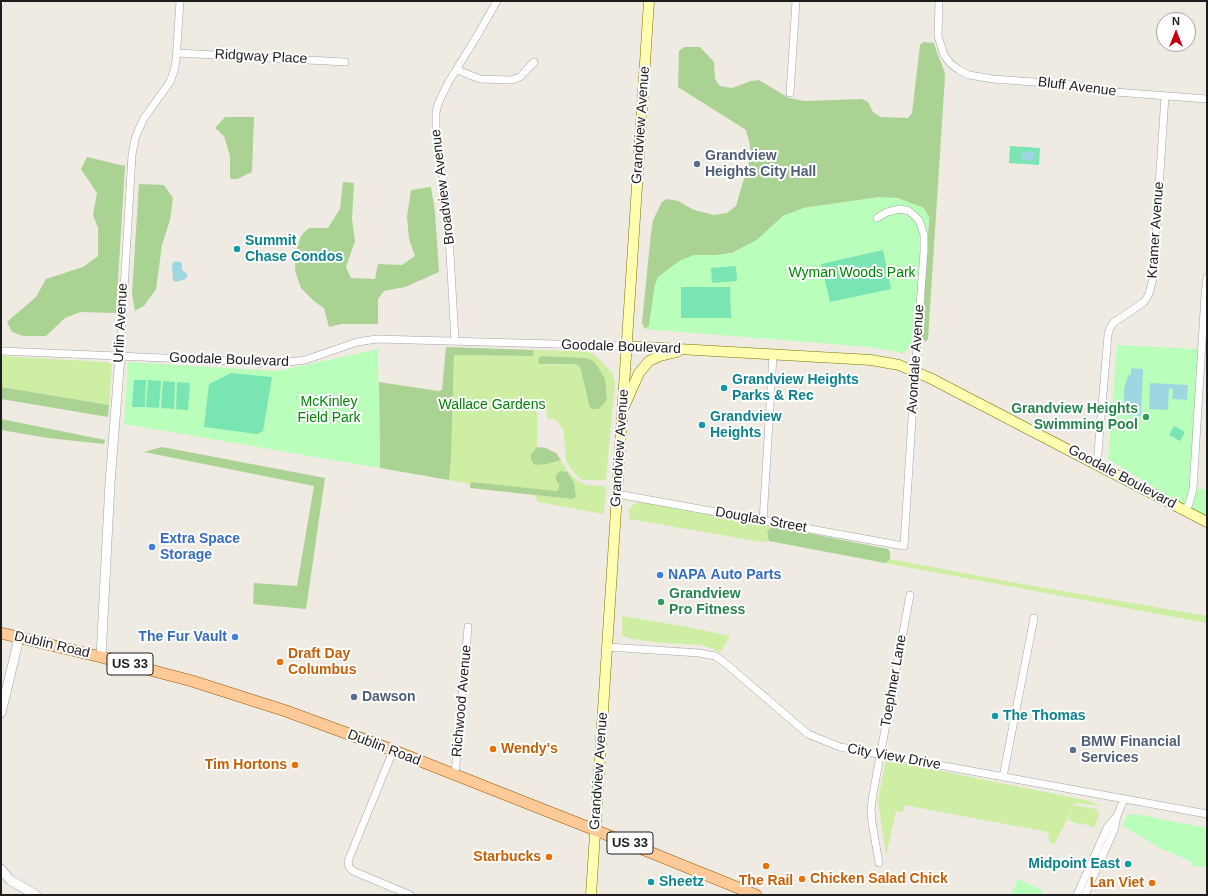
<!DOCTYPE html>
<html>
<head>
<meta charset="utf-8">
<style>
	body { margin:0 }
	#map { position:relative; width:1208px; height:896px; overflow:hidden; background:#efeae2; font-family:Arial,sans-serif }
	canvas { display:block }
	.frame { position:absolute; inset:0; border:2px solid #1d1d1d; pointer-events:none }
	.north { position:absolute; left:1156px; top:12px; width:40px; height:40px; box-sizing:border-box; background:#fff; border:1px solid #a5a5a5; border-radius:50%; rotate:0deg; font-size:11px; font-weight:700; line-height:16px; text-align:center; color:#1d1d1d }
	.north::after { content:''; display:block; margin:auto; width:14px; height:18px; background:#ca000f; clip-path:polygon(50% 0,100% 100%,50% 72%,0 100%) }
</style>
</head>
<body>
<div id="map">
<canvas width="1208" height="896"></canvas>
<div class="frame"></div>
<div class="north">N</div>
</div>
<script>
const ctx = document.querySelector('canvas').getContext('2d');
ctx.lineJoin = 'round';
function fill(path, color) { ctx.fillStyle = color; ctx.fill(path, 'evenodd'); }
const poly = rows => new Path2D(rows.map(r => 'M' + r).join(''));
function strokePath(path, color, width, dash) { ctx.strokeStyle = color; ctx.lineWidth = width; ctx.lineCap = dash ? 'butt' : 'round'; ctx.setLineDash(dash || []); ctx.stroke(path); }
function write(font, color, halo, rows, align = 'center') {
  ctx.font = font + ' Arial,sans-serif'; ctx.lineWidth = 4; ctx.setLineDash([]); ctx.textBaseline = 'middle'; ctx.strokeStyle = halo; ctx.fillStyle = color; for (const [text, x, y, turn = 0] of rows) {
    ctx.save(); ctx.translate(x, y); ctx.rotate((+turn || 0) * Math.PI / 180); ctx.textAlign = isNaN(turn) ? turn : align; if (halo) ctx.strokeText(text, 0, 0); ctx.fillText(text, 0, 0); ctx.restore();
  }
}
fill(poly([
	[533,350,584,351,591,353,597,357,612,373,615,382,606,480,583,480,574,473,566,461,564,432,558,422,554,419,547,419,547,411,537,411,537,447,531,454,531,460,533,464,536,465,547,464,561,460,566,469,578,481,587,485,604,486,606,488,604,514,538,502,534,495,572,499,556,480,559,484,559,490,552,491,473,482,470,484,449,480,451,459,454,355,533,356],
	[544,356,585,358,592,360,607,392,607,399,603,405,589,406,587,395,580,367,576,364,547,365],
	[1,356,105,362,112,364,109,405,1,387],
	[640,502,772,526,767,533,769,541,762,542,629,519,629,509,634,504],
	[890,559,1022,584,1207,616,1207,623,885,563],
	[622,616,682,626,730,636,720,653,714,649,701,645,653,642,628,638,622,635],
	[886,760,1090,801,1101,806,1075,803,1054,845,1049,841,1048,832,904,805,903,812,896,811,886,856,878,800],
	[1074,805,1096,809,1099,814,1094,828,1083,823,1081,825,1068,820]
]), '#cdeea3');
fill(poly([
	[923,42,934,43,937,53,944,70,945,76,928,339,925,342,922,338,929,217,880,197,804,208,783,216,757,240,732,253,717,255,694,255,655,285,649,326,645,329,642,323,651,233,653,220,662,202,667,199,678,201,694,210,714,215,727,213,736,206,750,158,750,145,746,130,678,87,679,51,684,47,700,47,714,62,715,79,720,86,732,88,751,81,759,80,789,98,804,101,862,99,868,102,873,112,881,117,908,118,912,113,920,45],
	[225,117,254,117,252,172,237,179,230,179,230,156,224,136,215,128],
	[87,157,125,166,116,313,80,312,65,318,46,336,23,336,12,332,7,322,36,297,46,279,83,267,98,256,98,228,93,215,97,193,81,169],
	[343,182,354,183,352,219,355,241,346,267,351,278,375,279,378,264,402,265,415,256,409,239,407,217,411,190,431,187,435,212,439,272,405,287,384,291,378,299,378,324,341,324,329,327,324,308,315,302,301,288,295,271,296,251,301,236,309,228,328,228,340,209],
	[139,184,164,185,173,198,170,220,162,245,156,289,144,306,135,311,132,294],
	[446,347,533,350,533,356,454,355,451,459,449,480,380,468,379,382,438,391,442,390],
	[541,356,585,358,592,360,598,367,605,379,607,399,603,405,598,409,592,409,589,406,587,395,580,367,576,364,539,364,538,360],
	[1,387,109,405,108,417,1,399],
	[1,419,105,440,104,444,48,438,1,430],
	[162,447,325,478,306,609,253,604,254,583,297,586,314,486,144,452],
	[537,447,546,448,556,453,561,460,547,464,536,465,533,464,531,460,531,454],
	[560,471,567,472,574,483,576,497,572,499,470,488,470,484,472,482,556,491,559,489,559,484,556,480,556,475],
	[772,526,888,549,890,552,890,559,885,563,769,541,767,532]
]), '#aad293');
fill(poly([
	[880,197,898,198,924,208,929,217,922,338,903,353,869,347,645,329,649,326,655,285,658,277,679,261,694,255,717,255,732,253,757,240,783,216,804,208],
	[1117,345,1199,349,1191,487,1207,490,1207,520,1108,459],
	[378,349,380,468,124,424,128,362,278,371],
	[1135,814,1207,828,1207,866,1195,867,1190,861,1158,847,1123,826,1126,817,1129,815],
	[1018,879,1043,891,1041,895,1011,895]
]), '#bafebb');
fill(poly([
	[1010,146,1040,148,1039,165,1009,163],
	[883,250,891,289,830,302,821,264],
	[736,266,737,281,712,283,711,268],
	[681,287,730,287,731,318,681,318],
	[231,373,272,377,263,431,257,434,204,427,209,384],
	[134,380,146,380,145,407,132,407],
	[148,380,161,381,159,408,146,407],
	[163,381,175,382,174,409,161,408],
	[177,382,190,383,188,410,176,409],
	[1174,426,1185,432,1180,441,1169,435]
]), '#79e5b3');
fill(poly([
	[1032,151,1036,155,1034,158,1031,161,1024,160,1020,155,1022,152],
	[175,261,180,262,182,264,182,270,187,274,187,277,185,279,176,282,173,280,172,264],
	[1131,368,1143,369,1141,416,1126,415,1124,407,1124,389,1128,375,1131,375],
	[1150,383,1188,385,1187,400,1172,399,1173,389,1169,388,1168,410,1149,409]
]), '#9ed7e1');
const minor = poly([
	[939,1,938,36,944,55,950,63,959,70,969,75,993,79,1074,85,1115,92,1207,99],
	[1,3,1,1],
	[177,53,345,62],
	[457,70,480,79,512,80,520,77,534,62],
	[790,93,796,1],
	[455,341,449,236,445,190,436,134,436,112,438,104,448,83,477,36,497,1],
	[1,351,280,363,305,360,357,342,377,339,626,346],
	[120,356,132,155,135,139,139,129,144,118,170,82,174,71,176,61,180,1],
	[1097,464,1108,335,1110,328,1113,323,1144,302,1149,294,1153,278,1165,96],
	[617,494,904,546,914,387,924,251,924,235,919,220,909,211,900,209,887,212,877,218],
	[1185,510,1189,504,1193,489,1205,295,1207,278],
	[763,521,773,355],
	[607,647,699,653,715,656,724,662,808,734,840,747,1207,814],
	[393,751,348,861,349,867,353,871,410,895],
	[455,775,468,627],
	[1003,777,1034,618],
	[879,863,872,822,871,809,873,794,910,595],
	[1077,895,1107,828,1115,818],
	[1085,895,1114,830,1117,816,1124,799]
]);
const tertiary = poly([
	[101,657,110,483,120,356],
	[1,713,19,638],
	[1,869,10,880,36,895]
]);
const secondary = poly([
	[626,346,871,360,899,365,930,378,1207,522],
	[624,407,639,373,649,361,660,356,677,352],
	[591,895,649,1]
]);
const primary = poly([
	[1,633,101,657,192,681,286,711,395,751,595,830,756,895]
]);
strokePath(minor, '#a4a4a4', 8);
strokePath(tertiary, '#a4a4a4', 10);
strokePath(secondary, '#747800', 11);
strokePath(primary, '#965900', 12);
strokePath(minor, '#fff', 7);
strokePath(tertiary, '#fff', 9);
strokePath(secondary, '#fffdb0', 10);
strokePath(primary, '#ffca97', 11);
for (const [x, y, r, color] of [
	[697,164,4,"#5c6f8a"],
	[237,249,4,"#0f9aa8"],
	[724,388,4,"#0f9aa8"],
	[1146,417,4,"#2e9e5b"],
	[702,425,4,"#0f9aa8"],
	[152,547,4,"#3f7fe0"],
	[660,575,4,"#3f7fe0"],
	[661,602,4,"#2e9e5b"],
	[235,637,4,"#3f7fe0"],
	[280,662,4,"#e8710a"],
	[354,697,4,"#5c6f8a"],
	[995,716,4,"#0f9aa8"],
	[493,749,4,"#e8710a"],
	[1073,750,4,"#5c6f8a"],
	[295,765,4,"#e8710a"],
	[549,857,4,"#e8710a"],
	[1128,864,4,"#0f9aa8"],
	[766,866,4,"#e8710a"],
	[802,879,4,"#e8710a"],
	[651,882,4,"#0f9aa8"],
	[1152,883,4,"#e8710a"]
]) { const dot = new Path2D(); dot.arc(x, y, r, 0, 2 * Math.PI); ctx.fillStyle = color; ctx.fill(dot); strokePath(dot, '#fff', 1.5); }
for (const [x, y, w] of [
	[130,664,46],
	[630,843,46]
]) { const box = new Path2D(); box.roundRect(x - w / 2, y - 11, w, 22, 3); ctx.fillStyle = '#fff'; ctx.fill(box); strokePath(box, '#1d1d1d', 1); }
write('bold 13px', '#1d1d1d', null, [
	["US 33",130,664],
	["US 33",630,843]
]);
write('14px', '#1d1d1d', '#fff', [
	["Ridgway Place",261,57,3],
	["Bluff Avenue",1077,87,7],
	["Grandview Avenue",641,125,-86],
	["Broadview Avenue",443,187,-97],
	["Kramer Avenue",1156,230,-86],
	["Urlin Avenue",121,323,-87],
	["Goodale Boulevard",621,347,2],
	["Avondale Avenue",916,359,-86],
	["Goodale Boulevard",229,360,2],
	["Grandview Avenue",620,448,-86],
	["Goodale Boulevard",1122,477,28],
	["Douglas Street",761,520,10],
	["Dublin Road",52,645,13],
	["Toephner Lane",894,681,-80],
	["Richwood Avenue",462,701,-85],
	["Dublin Road",384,748,21],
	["City View Drive",894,757,10],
	["Grandview Avenue",599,771,-86]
]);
write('bold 14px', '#4e5e75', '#fff', [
	["Grandview",705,156],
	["Heights City Hall",705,172],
	["Dawson",362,697],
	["BMW Financial",1081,742],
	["Services",1081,758]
], 'left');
write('bold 14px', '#0d838f', '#fff', [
	["Summit",245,241],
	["Chase Condos",245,257],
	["Grandview Heights",732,380],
	["Parks & Rec",732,396],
	["Grandview",710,417],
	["Heights",710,433],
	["The Thomas",1003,716],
	["Midpoint East",1120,864,"right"],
	["Sheetz",659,882]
], 'left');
write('14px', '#028404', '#fff', [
	["Wyman Woods Park",852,273],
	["McKinley",329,402],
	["Field Park",329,418],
	["Wallace Gardens",492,405]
]);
write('bold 14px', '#27864d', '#fff', [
	["Grandview Heights",1138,409],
	["Swimming Pool",1138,425],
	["Grandview",669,594,"left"],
	["Pro Fitness",669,610,"left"]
], 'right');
write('bold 14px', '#366cbe', '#fff', [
	["Extra Space",160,539],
	["Storage",160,555],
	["NAPA Auto Parts",668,575],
	["The Fur Vault",227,637,"right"]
], 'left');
write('bold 14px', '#c56008', '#fff', [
	["Draft Day",288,654],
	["Columbus",288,670],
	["Wendy's",501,749],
	["Tim Hortons",287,765,"right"],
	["Starbucks",541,857,"right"],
	["Chicken Salad Chick",810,879],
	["The Rail",766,881,"center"],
	["Lan Viet",1144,883,"right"]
], 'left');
</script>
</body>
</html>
